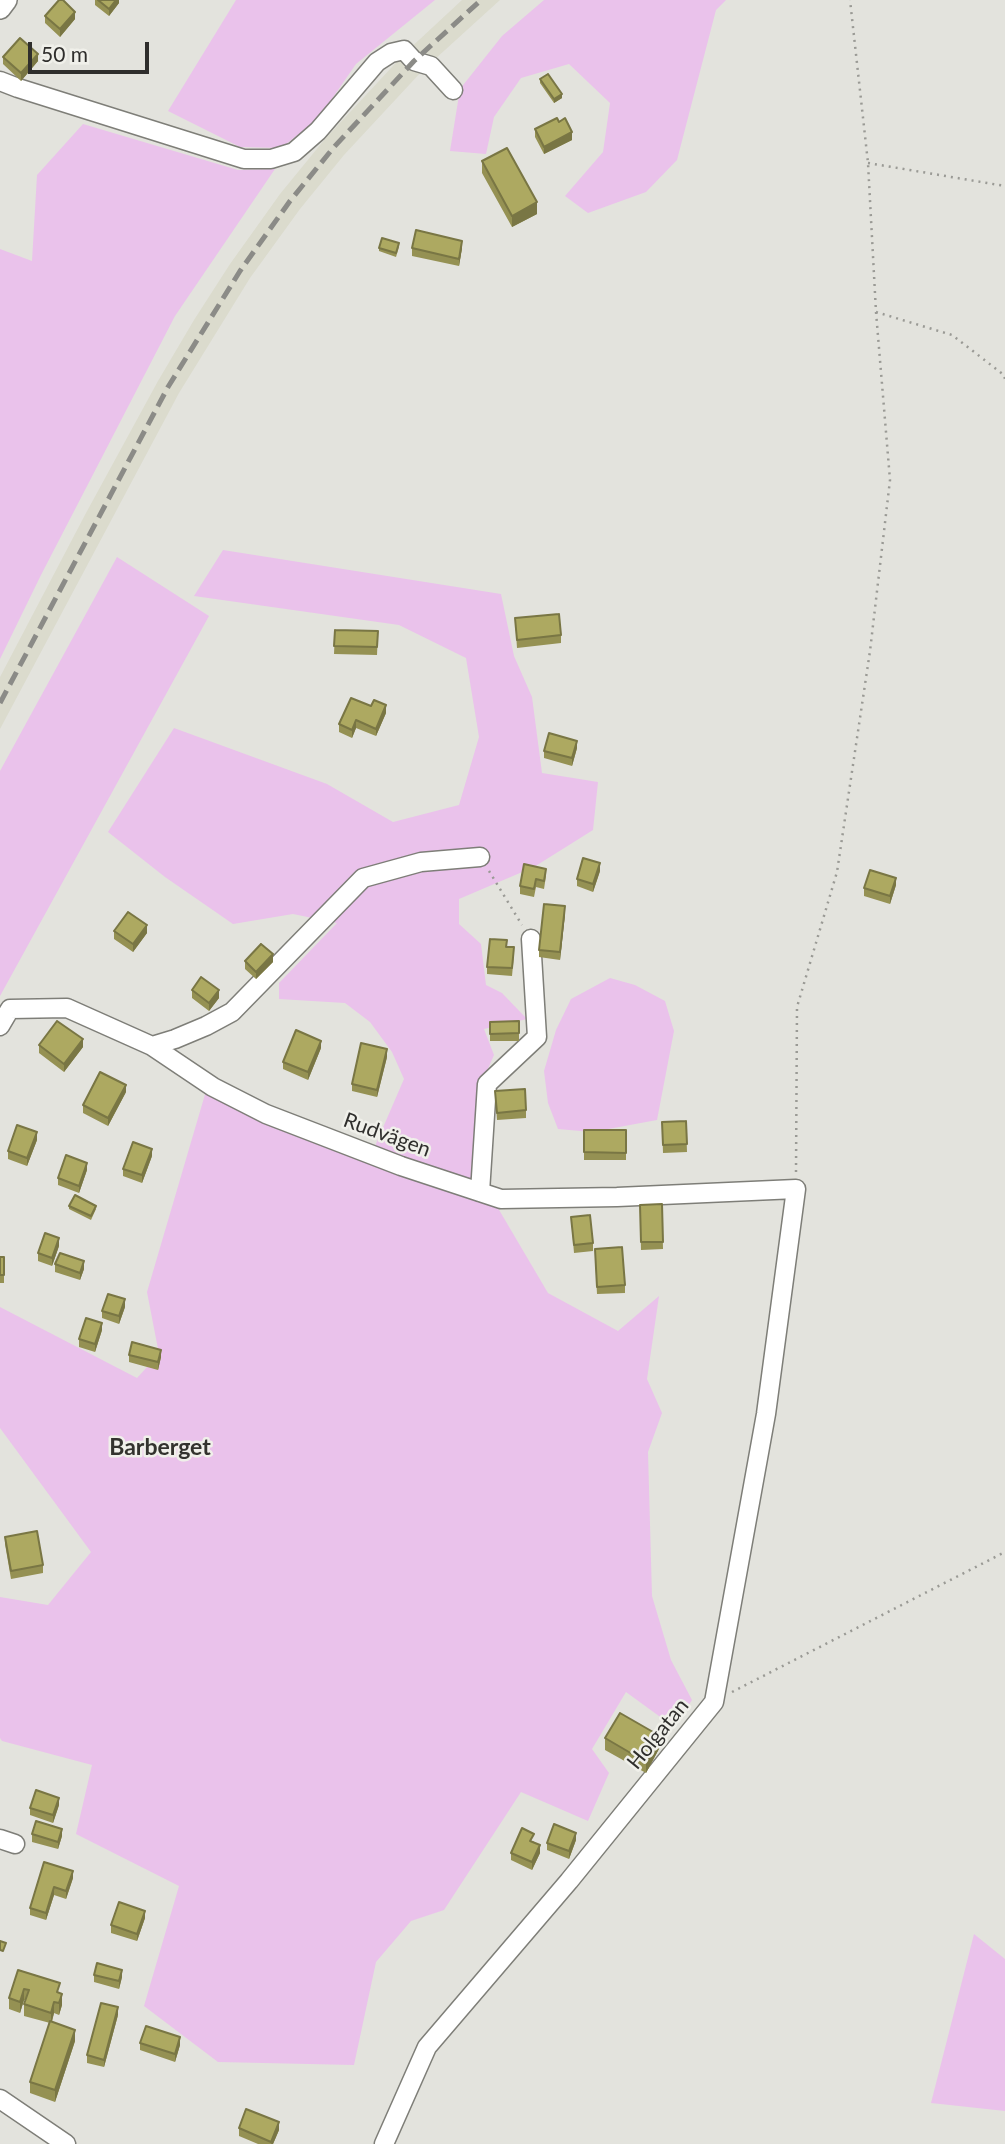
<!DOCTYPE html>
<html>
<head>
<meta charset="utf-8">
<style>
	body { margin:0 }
	#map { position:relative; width:1005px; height:2144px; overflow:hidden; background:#e3e3dd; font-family:Lato,sans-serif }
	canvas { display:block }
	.scale { position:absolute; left:28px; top:42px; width:121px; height:32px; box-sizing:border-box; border:4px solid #2f2e2c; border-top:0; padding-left:9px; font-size:21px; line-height:24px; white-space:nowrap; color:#2f2e2c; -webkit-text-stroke:5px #f0f0ea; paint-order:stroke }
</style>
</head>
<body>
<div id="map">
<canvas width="1005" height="2144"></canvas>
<div class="scale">50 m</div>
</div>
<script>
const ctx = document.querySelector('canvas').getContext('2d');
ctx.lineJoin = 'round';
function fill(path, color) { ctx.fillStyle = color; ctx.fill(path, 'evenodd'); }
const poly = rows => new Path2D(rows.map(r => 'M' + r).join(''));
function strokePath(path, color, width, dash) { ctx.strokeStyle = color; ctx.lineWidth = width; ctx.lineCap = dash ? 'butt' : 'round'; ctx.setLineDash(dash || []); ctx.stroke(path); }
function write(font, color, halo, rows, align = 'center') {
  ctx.font = font + ' Lato,sans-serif'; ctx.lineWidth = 5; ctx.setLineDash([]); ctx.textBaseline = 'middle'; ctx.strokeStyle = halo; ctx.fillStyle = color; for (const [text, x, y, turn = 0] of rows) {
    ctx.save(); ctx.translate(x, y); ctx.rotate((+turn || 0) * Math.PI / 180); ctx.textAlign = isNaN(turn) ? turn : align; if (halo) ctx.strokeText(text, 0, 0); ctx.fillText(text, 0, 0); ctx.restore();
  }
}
fill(poly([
	[462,0,500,0,423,70,344,155,300,209,250,278,179,393,0,729,0,677,86,513,158,381,194,320,230,264,280,194,325,139,405,53]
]), '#dbdbcd');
fill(poly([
	[236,0,435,0,356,64,318,119,281,148,240,147,168,111],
	[544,0,726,0,716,10,677,160,646,192,588,213,565,196,603,152,610,103,569,64,521,78,494,117,486,154,450,151,460,89,502,36],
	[83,124,238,170,275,169,175,316,41,575,0,659,0,249,32,261,37,175],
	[223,550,501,594,514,656,532,697,542,773,598,782,593,830,534,867,459,899,459,924,481,944,486,985,502,993,527,1019,484,1029,494,1055,484,1078,474,1183,375,1146,404,1079,392,1052,370,1022,345,1003,279,999,279,983,337,923,293,914,233,924,165,877,108,832,174,728,327,784,393,822,459,805,479,737,466,658,399,625,194,596],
	[117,557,209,616,0,996,0,771],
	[610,978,635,985,665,1001,674,1031,657,1120,592,1132,558,1129,548,1103,544,1071,556,1030,571,999],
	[206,1091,495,1203,548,1293,618,1331,659,1296,647,1379,662,1413,648,1452,652,1596,671,1660,692,1700,674,1727,626,1692,592,1749,609,1773,588,1821,521,1792,444,1910,411,1921,376,1962,354,2065,218,2062,144,2006,179,1886,76,1834,92,1765,2,1741,0,1738,0,1597,48,1605,91,1552,0,1428,0,1307,137,1378,159,1354,147,1292],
	[974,1934,1005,1959,1005,2111,931,2103]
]), '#eac2eb');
const minor = poly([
	[0,81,18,88,244,159,271,159,294,152,318,131,377,62,391,53,404,50,414,61,431,66,453,90],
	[0,1026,10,1009,67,1008,152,1046,213,1087,266,1114,401,1166,501,1199,617,1197,796,1189,766,1414,714,1702,569,1881,427,2047,384,2144],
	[152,1046,175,1039,206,1026,232,1012,363,878,421,862,480,857],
	[480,1192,487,1084,537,1037,531,939],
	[0,1839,15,1844],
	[0,2099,66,2144]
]);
const tertiary = poly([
	[0,8,6,0]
]);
strokePath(minor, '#7e7e78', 21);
strokePath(tertiary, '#7e7e78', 24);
strokePath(poly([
	[868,163,1005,186],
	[876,312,952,335,1004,375,1005,379],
	[489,871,522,925],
	[796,1172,797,1007,837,872,870,651,890,480,876,312,868,163,850,0],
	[732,1692,1005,1552]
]), '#9a9a95', 2.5, [2, 5]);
strokePath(minor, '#fff', 18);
strokePath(tertiary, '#fff', 21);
strokePath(poly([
	[0,703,168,387,240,271,290,201,334,147,414,61,481,0]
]), '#8b8b87', 5, [14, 7]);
fill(poly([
	[95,0,119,0,119,3,109,16,95,5],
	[45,16,75,19,60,37,45,23],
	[3,57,38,61,21,81,3,64],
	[540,79,562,98,554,103,540,83],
	[535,129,572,140,544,154,535,137],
	[482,161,537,214,512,227,482,173],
	[399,247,396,257,379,251,379,248],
	[412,248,462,248,459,266,412,256],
	[515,618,561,635,561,643,517,648],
	[335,630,378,631,377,655,334,654],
	[386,713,376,736,356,728,352,738,339,732,339,724],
	[577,748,572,766,544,758,544,751],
	[524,864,546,876,544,889,536,887,534,897,520,894,520,886],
	[600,871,593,892,577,886,577,879],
	[896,885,890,904,864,896,864,888],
	[565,914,560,960,539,957,539,950],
	[114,931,147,933,133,952,114,939],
	[507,947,514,955,512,976,487,974,487,967],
	[245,961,273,962,256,979,245,969],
	[192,990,219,998,209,1011,192,998],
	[519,1021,519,1041,490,1041,490,1022],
	[39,1045,83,1047,64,1072,39,1053],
	[321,1048,308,1080,283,1069,283,1062],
	[387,1057,377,1097,352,1091,352,1084],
	[495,1091,526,1110,526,1118,497,1120],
	[126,1092,108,1126,83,1113,83,1105],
	[686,1121,687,1152,663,1153,662,1122],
	[584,1130,626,1130,626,1160,584,1160],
	[37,1140,27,1166,8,1159,8,1151],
	[152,1156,142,1183,123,1176,123,1169],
	[87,1170,79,1193,58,1185,58,1178],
	[662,1204,663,1249,641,1250,640,1205],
	[69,1206,96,1209,91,1220,69,1209],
	[571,1217,593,1243,593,1251,574,1253],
	[59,1246,52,1266,38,1261,38,1253],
	[595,1256,625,1285,625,1293,597,1294],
	[0,1257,4,1257,4,1283,0,1283],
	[55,1264,84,1269,80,1280,55,1272],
	[125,1307,119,1324,102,1318,102,1311],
	[102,1330,95,1352,79,1347,79,1339],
	[129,1355,161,1357,158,1370,129,1362],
	[5,1537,43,1565,43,1573,11,1579,5,1544],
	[605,1738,660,1747,646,1773,605,1750],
	[59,1805,53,1823,30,1815,30,1808],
	[32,1834,62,1836,58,1849,32,1842],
	[576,1840,569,1859,547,1850,547,1843],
	[534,1841,533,1843,540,1853,532,1870,511,1860,511,1853],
	[44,1862,73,1878,66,1899,54,1895,46,1920,30,1915,30,1908],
	[145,1918,137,1941,111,1933,111,1925],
	[18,1970,62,2005,59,2015,54,2013,52,2022,75,2041,55,2102,30,2093,30,2082,50,2023,24,2016,24,2004,26,2000,24,2000,20,2013,9,2009,9,1998],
	[94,1975,122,1977,119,1989,94,1982],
	[118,2015,104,2067,87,2063,87,2055],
	[140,2043,180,2045,175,2062,140,2050],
	[239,2128,279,2130,273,2144,258,2144,239,2136]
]), '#959153');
fill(poly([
	[116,0,119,0,119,3,109,16,109,9],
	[75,12,75,19,60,37,60,29],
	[38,54,38,61,21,81,21,73],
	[562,94,562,98,554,103,554,99],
	[572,132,572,140,544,154,544,147],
	[537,202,537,214,512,227,512,216],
	[462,241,462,248,459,266,459,259],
	[386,705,386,713,376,736,376,729],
	[356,720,356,728,352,738,352,730],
	[577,741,577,748,572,766,572,758],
	[600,863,600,871,593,892,593,884],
	[896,878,896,885,890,904,890,896],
	[565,906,565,914,560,960,560,952],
	[147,925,147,933,133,952,133,944],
	[273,954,273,962,256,979,256,972],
	[219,990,219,998,209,1011,209,1003],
	[83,1039,83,1047,64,1072,64,1064],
	[321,1041,321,1048,308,1080,308,1072],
	[387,1049,387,1057,377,1097,377,1090],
	[126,1085,126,1092,108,1126,108,1118],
	[37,1132,37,1140,27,1166,27,1158],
	[152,1149,152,1156,142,1183,142,1175],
	[87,1163,87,1170,79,1193,79,1186],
	[59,1238,59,1246,52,1266,52,1258],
	[84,1261,84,1269,80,1280,80,1273],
	[125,1299,125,1307,119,1324,119,1316],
	[102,1323,102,1330,95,1352,95,1344],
	[161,1350,161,1357,158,1370,158,1362],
	[660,1736,660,1747,646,1773,646,1762],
	[59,1798,59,1805,53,1823,53,1815],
	[62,1829,62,1836,58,1849,58,1842],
	[576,1833,576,1840,569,1859,569,1851],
	[540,1845,540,1853,532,1870,532,1862],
	[73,1871,73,1878,66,1899,66,1891],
	[54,1887,54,1895,46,1920,46,1913],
	[145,1911,145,1918,137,1941,137,1934],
	[122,1970,122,1977,119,1989,119,1981],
	[24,1989,24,2000,20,2013,20,2002],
	[62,1994,62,2005,59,2015,59,2003],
	[54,2002,54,2013,51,2024,51,2013],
	[118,2007,118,2015,104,2067,104,2060],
	[75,2030,75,2041,55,2102,55,2090],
	[180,2037,180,2045,175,2062,175,2054],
	[279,2122,279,2130,273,2144,271,2144]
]), '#797644');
const building = poly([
	[59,0,63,0,75,12,60,29,45,16,59,0],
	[98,0,116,0,109,9,98,0],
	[20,38,38,54,21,73,3,57,20,38],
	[548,74,562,94,554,99,540,79,548,74],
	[557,118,559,122,565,118,572,132,544,147,535,129,557,118],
	[507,148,537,202,512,216,482,161,507,148],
	[416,230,462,241,459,259,412,248,416,230],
	[382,238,399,243,396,253,379,248,382,238],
	[559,614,561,635,517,640,515,618,559,614],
	[335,630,378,631,377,647,334,646,335,630],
	[351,698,371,706,374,700,386,705,376,729,356,720,352,730,339,724,351,698],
	[549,733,577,741,572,758,544,751,549,733],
	[583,858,600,863,593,884,577,879,583,858],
	[524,864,546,869,544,881,536,879,534,889,520,886,524,864],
	[870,870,896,878,890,896,864,888,870,870],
	[544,904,565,906,560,952,539,950,544,904],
	[128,912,147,925,133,944,114,931,128,912],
	[490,939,507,940,506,947,514,947,512,968,487,967,490,939],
	[261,944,273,954,256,972,245,961,261,944],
	[201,977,219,990,209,1003,192,990,201,977],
	[57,1021,83,1039,64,1064,39,1045,57,1021],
	[519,1021,519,1033,490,1034,490,1022,519,1021],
	[296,1030,321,1041,308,1072,283,1062,296,1030],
	[361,1043,387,1049,377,1090,352,1084,361,1043],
	[100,1072,126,1085,108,1118,83,1105,100,1072],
	[525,1089,526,1110,497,1113,495,1091,525,1089],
	[686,1121,687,1144,663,1145,662,1122,686,1121],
	[17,1125,37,1132,27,1158,8,1151,17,1125],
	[584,1130,626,1130,626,1153,584,1152,584,1130],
	[133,1142,152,1149,142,1175,123,1169,133,1142],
	[66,1155,87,1163,79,1186,58,1178,66,1155],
	[75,1195,96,1206,91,1216,69,1206,75,1195],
	[662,1204,663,1242,641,1242,640,1205,662,1204],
	[590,1215,593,1243,574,1245,571,1217,590,1215],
	[45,1233,59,1238,52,1258,38,1253,45,1233],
	[622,1247,625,1285,597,1287,595,1249,622,1247],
	[60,1253,84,1261,80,1273,55,1264,60,1253],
	[0,1257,4,1257,4,1275,0,1275,0,1257],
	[108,1294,125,1299,119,1316,102,1311,108,1294],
	[86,1318,102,1323,95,1344,79,1339,86,1318],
	[132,1342,161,1350,158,1362,129,1355,132,1342],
	[37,1531,43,1565,11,1571,5,1537,37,1531],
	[620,1713,660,1736,646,1762,605,1738,620,1713],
	[36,1790,59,1798,53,1815,30,1808,36,1790],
	[36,1821,62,1829,58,1842,32,1834,36,1821],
	[554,1824,576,1833,569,1851,547,1843,554,1824],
	[522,1828,534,1834,530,1841,540,1845,532,1862,511,1853,522,1828],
	[44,1862,73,1871,66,1891,54,1887,46,1913,30,1908,44,1862],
	[119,1902,145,1911,137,1934,111,1925,119,1902],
	[0,1941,6,1943,3,1951,0,1950,0,1941],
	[97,1963,122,1970,119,1981,94,1975,97,1963],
	[18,1970,60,1983,57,1992,62,1994,59,2003,54,2002,51,2013,24,2004,29,1990,24,1989,20,2002,9,1998,18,1970],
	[101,2003,118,2007,104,2060,87,2055,101,2003],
	[50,2021,75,2030,55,2090,30,2082,50,2021],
	[146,2026,180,2037,175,2054,140,2043,146,2026],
	[246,2109,279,2122,271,2142,239,2128,246,2109]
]);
fill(building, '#ada961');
strokePath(building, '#797644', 2);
write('21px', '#2f2e2c', '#f0f0ea', [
	["Rudvägen",387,1135,20],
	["Holgatan",658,1734,-51]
]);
write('bold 23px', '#33332e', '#f0f0ea', [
	["Barberget",160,1448]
]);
</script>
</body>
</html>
